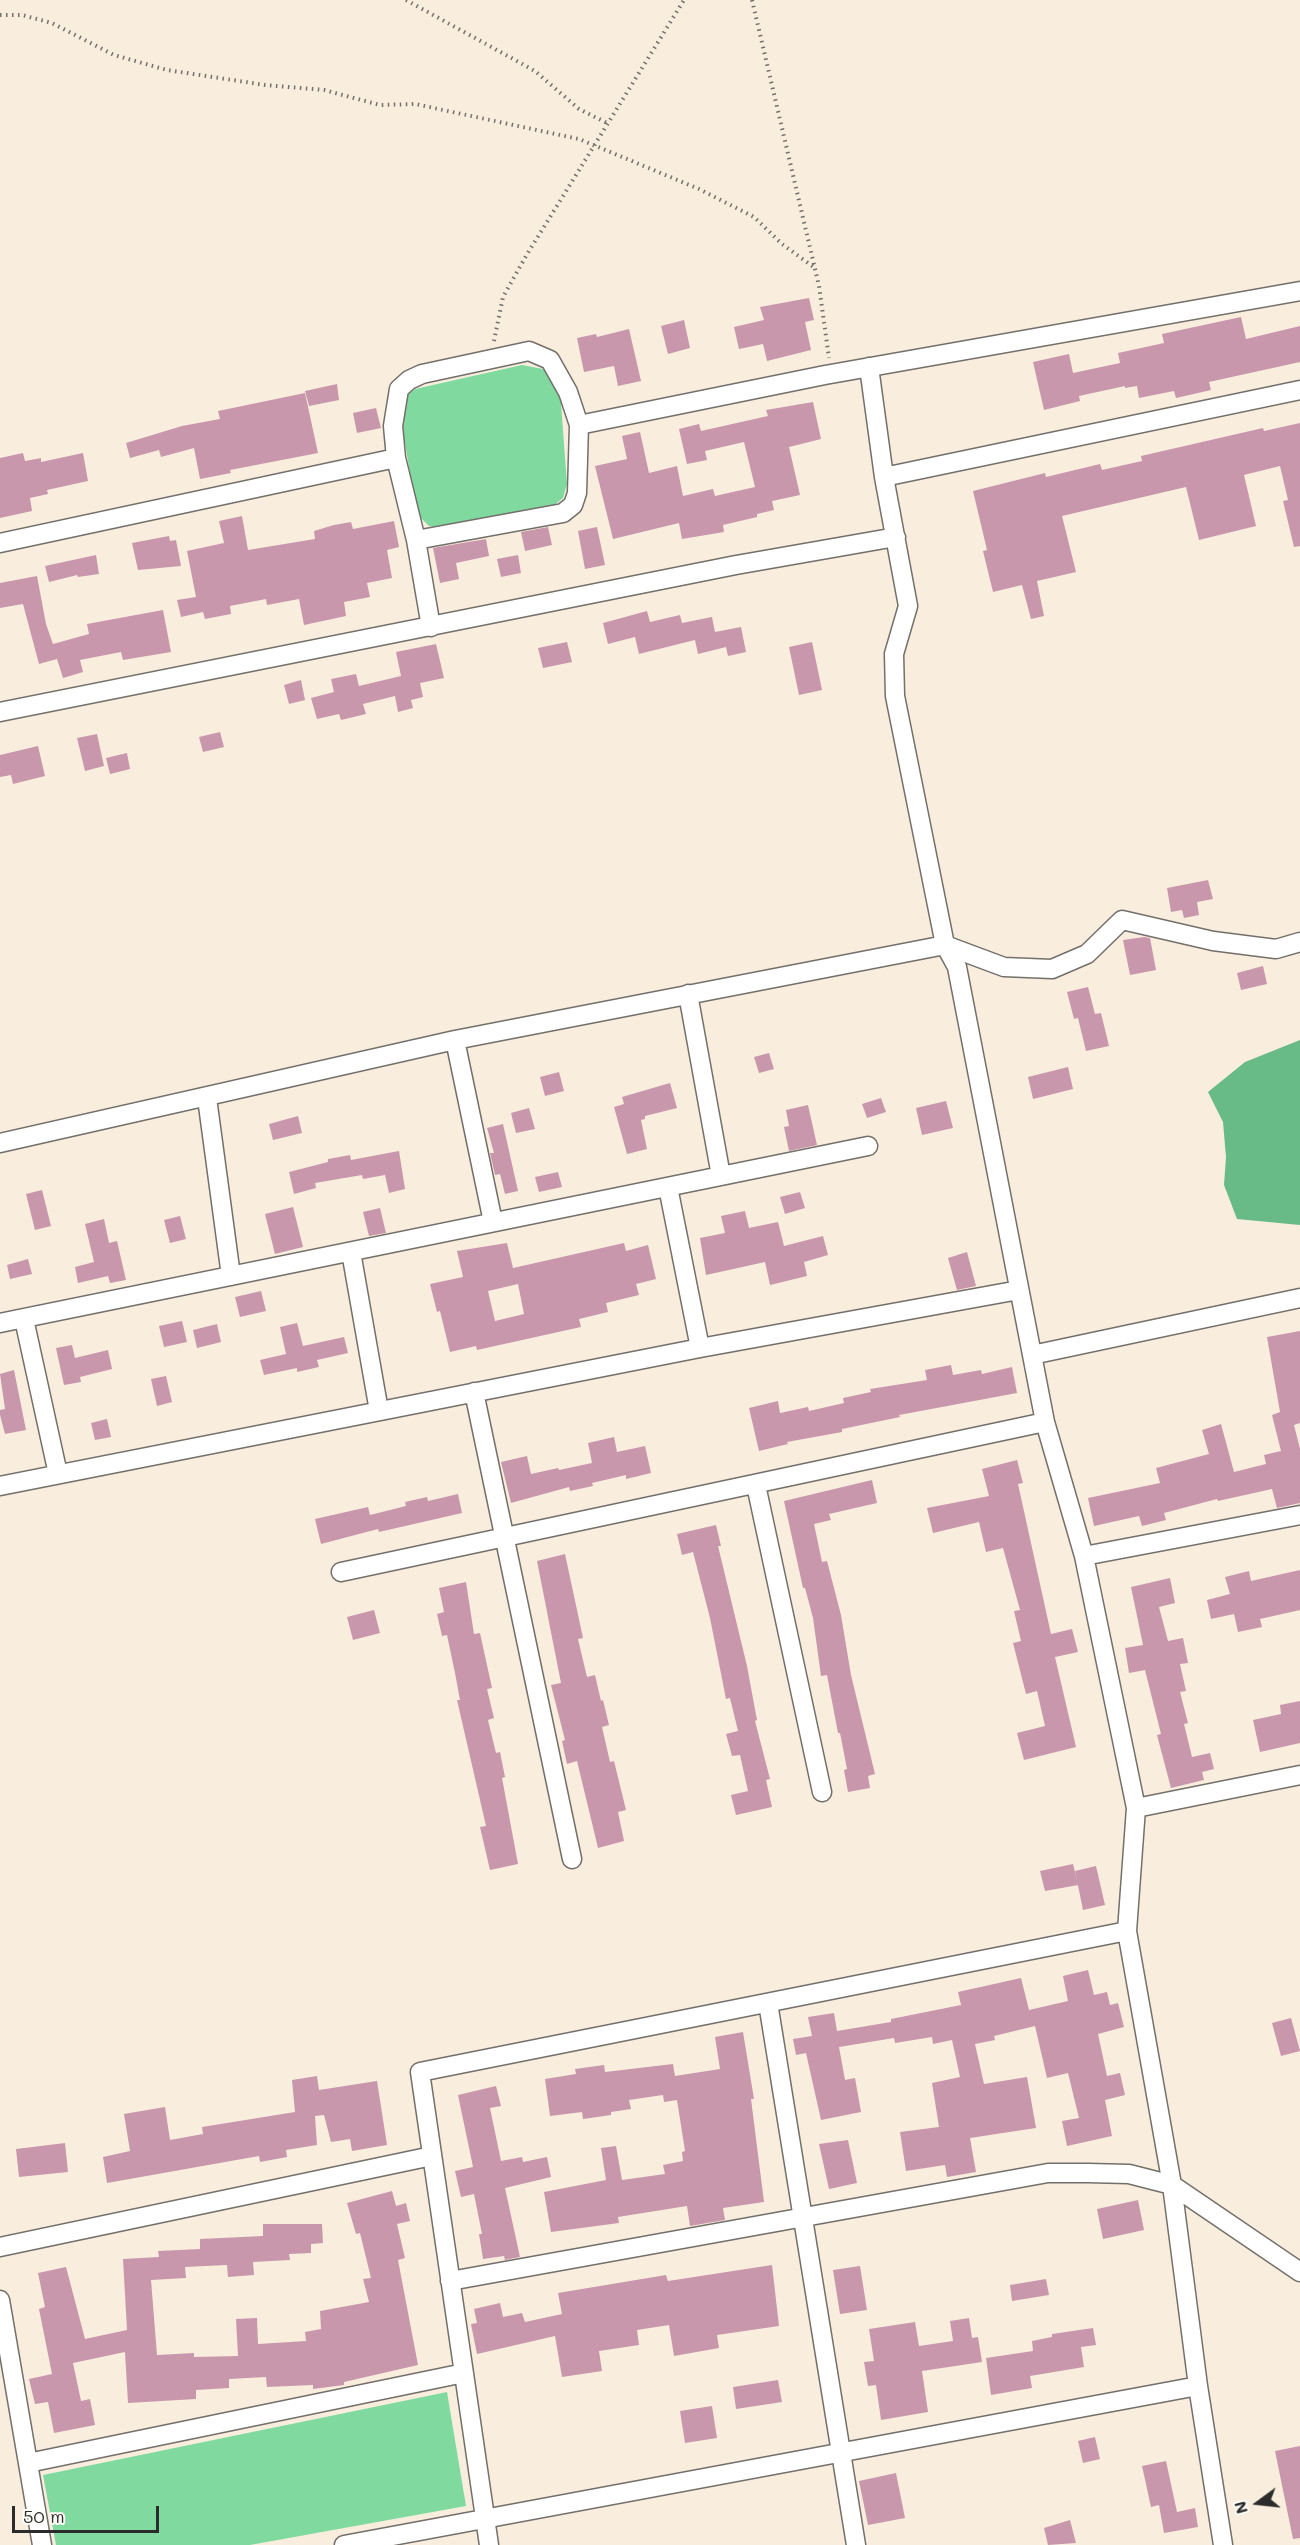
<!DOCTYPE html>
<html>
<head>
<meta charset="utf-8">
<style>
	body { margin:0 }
	#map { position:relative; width:1300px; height:2545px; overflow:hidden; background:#f9eede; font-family:Mali,sans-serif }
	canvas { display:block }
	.north { position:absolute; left:1228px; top:2473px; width:60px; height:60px; -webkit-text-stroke:4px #fdfcf7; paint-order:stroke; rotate:255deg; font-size:16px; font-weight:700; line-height:24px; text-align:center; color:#2b2b2b }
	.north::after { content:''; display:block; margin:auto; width:21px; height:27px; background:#2b2b2b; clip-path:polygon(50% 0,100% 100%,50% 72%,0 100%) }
	.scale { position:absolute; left:12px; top:2506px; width:147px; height:27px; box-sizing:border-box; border:3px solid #2b2b2b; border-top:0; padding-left:8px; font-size:18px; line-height:21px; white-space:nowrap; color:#2b2b2b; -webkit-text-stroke:4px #fdfcf7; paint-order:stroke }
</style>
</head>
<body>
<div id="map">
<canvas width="1300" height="2545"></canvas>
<div class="north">N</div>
<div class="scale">50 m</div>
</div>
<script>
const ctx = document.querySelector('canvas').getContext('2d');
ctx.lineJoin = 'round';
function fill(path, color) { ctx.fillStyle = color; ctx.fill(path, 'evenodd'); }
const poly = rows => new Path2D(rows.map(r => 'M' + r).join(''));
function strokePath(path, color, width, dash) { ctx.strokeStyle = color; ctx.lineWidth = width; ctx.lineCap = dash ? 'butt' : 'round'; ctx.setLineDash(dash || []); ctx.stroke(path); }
fill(poly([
	[522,365,543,369,560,390,567,484,563,498,552,507,441,528,429,526,417,514,400,414,403,398,415,389],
	[447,2392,466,2506,250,2545,56,2545,43,2475]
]), '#80daa0');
fill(poly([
	[1300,1040,1300,1225,1237,1219,1224,1185,1226,1157,1223,1122,1208,1092,1245,1062]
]), '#68ba86');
fill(poly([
	[809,298,814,320,805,322,811,350,767,361,763,344,739,349,734,327,764,320,760,307],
	[1241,317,1246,339,1300,326,1300,362,1209,382,1211,390,1176,398,1174,391,1139,398,1137,386,1125,388,1125,386,1079,396,1080,401,1044,410,1033,362,1069,354,1073,373,1120,363,1118,353,1164,343,1162,334],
	[684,320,690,348,668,354,661,326],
	[629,329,641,381,618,386,614,366,584,372,577,338,596,334,597,337],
	[337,384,339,400,309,406,305,391],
	[305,393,318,453,230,470,231,473,200,479,194,448,161,457,159,450,130,458,126,443,182,426,220,419,218,411],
	[813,402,821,439,789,447,800,495,772,501,774,510,757,514,757,517,723,525,724,532,682,539,679,523,613,539,595,466,627,459,622,436,640,432,649,473,677,466,683,496,713,489,715,496,755,487,744,442,705,451,707,460,687,464,679,429,699,424,701,431,768,416,766,410],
	[376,408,381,428,357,433,353,413],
	[1300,423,1300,546,1294,547,1283,501,1288,500,1280,466,1244,475,1256,526,1199,540,1186,487,1062,516,1076,572,1037,581,1044,616,1031,619,1022,585,993,592,983,551,987,550,973,491,1045,473,1046,477,1100,464,1102,470,1142,461,1141,456,1263,428,1264,431],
	[23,453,25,461,41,458,41,462,83,453,88,481,47,490,48,494,30,498,32,511,0,518,0,458],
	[242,516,248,550,315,539,314,531,334,525,351,522,353,529,394,521,399,547,387,550,392,578,367,583,370,597,344,602,346,616,304,625,299,599,267,605,266,599,230,606,231,614,205,619,203,612,181,617,177,600,196,597,187,551,224,543,219,521],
	[548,527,552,545,525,551,521,532],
	[597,527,605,565,585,569,578,531],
	[169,536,170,541,176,540,181,566,138,570,132,543],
	[486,539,489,556,456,563,459,579,440,583,433,548],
	[96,555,99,574,78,577,77,575,49,582,45,566],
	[518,555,521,573,501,577,497,559],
	[37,576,46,624,53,644,89,634,87,624,163,610,171,652,123,660,121,652,80,660,83,672,63,678,57,659,39,664,23,604,0,608,0,583],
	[647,611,650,622,680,615,682,623,712,617,715,632,741,627,746,652,728,656,726,647,698,654,695,640,639,654,635,637,608,644,603,623],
	[567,642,572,662,543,668,538,648],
	[812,642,822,690,799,695,789,647],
	[436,644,444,678,420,683,423,697,411,700,413,708,398,712,395,696,363,704,366,714,341,720,339,714,317,719,311,698,334,692,331,679,356,674,359,686,401,676,396,652],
	[301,680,305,700,289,704,284,685],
	[220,732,224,747,203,752,199,737],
	[97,734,104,766,85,771,77,738],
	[38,746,45,776,13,784,11,775,0,777,0,755],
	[127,753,130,769,110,774,106,758],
	[1208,880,1213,899,1197,902,1199,915,1184,918,1182,910,1171,912,1167,888],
	[1144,937,1150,938,1156,970,1130,975,1123,940],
	[1263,966,1267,984,1241,990,1237,973],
	[1088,987,1095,1014,1101,1013,1109,1046,1086,1051,1078,1018,1074,1019,1067,992],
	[769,1053,774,1069,759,1073,754,1057],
	[1068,1067,1073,1089,1033,1099,1028,1077],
	[559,1072,564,1091,545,1096,540,1077],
	[670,1083,677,1108,645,1116,645,1119,641,1120,647,1149,627,1154,614,1107,624,1104,622,1097],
	[881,1098,886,1112,867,1118,862,1104],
	[946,1101,953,1128,922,1135,916,1108],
	[808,1105,817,1145,789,1151,784,1127,789,1126,786,1110],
	[529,1108,535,1129,516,1133,511,1113],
	[298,1116,302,1133,273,1140,269,1124],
	[503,1124,518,1191,505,1194,500,1174,495,1175,490,1153,494,1153,487,1128],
	[399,1151,405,1189,389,1193,385,1175,363,1179,362,1175,315,1183,316,1188,294,1194,289,1172,328,1162,328,1159,350,1155,351,1160],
	[558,1172,562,1187,539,1192,535,1177],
	[42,1190,51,1226,35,1230,26,1194],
	[800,1192,805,1208,785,1214,780,1197],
	[293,1207,303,1247,275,1254,265,1214],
	[380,1208,386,1233,369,1236,363,1212],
	[745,1211,749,1228,778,1222,784,1246,823,1236,828,1255,804,1262,807,1276,770,1285,765,1262,706,1275,700,1238,725,1233,721,1216],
	[180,1216,186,1239,170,1243,164,1220],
	[104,1219,109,1243,117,1241,126,1280,110,1283,108,1276,78,1283,75,1267,94,1262,85,1224],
	[507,1243,513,1268,624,1243,626,1251,648,1245,656,1279,636,1284,639,1295,606,1303,608,1312,579,1319,581,1327,477,1350,476,1346,450,1352,440,1311,437,1312,430,1284,463,1277,457,1251],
	[518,1284,524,1314,495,1321,488,1291],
	[967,1252,976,1286,957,1290,948,1258],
	[28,1259,32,1274,10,1279,7,1265],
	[261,1291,266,1311,240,1317,235,1297],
	[182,1321,187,1342,164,1347,159,1326],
	[297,1323,303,1346,344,1337,348,1353,317,1360,319,1367,297,1372,297,1368,264,1375,260,1360,286,1354,280,1327],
	[217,1324,221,1342,197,1348,193,1330],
	[1300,1331,1300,1423,1294,1425,1300,1449,1300,1503,1277,1508,1272,1489,1218,1501,1217,1499,1164,1513,1166,1520,1142,1526,1139,1516,1094,1526,1088,1498,1160,1483,1156,1468,1209,1454,1202,1430,1221,1424,1234,1472,1266,1464,1264,1455,1281,1451,1272,1415,1280,1412,1267,1337],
	[72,1345,75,1358,108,1350,112,1369,80,1377,81,1382,64,1385,56,1348],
	[951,1365,953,1375,981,1370,982,1374,1012,1367,1017,1393,899,1415,900,1417,842,1429,842,1432,787,1442,788,1444,759,1451,749,1408,778,1401,780,1413,808,1407,809,1411,844,1403,843,1398,871,1392,870,1389,927,1380,925,1370],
	[14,1370,26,1430,5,1434,0,1415,0,1410,5,1409,0,1374],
	[166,1376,172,1402,157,1406,151,1379],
	[107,1419,111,1437,95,1440,91,1423],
	[614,1437,617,1452,645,1446,651,1473,626,1479,626,1475,592,1483,593,1486,570,1491,569,1487,511,1503,501,1462,527,1456,531,1474,558,1468,559,1470,592,1463,588,1443],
	[1017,1460,1023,1483,1018,1484,1051,1634,1072,1629,1078,1652,1055,1657,1076,1747,1024,1760,1017,1733,1045,1726,1037,1691,1026,1694,1013,1643,1021,1641,1014,1611,1020,1610,1003,1548,986,1552,979,1522,933,1533,927,1508,989,1496,982,1469],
	[872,1480,877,1503,829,1514,831,1520,814,1524,822,1562,827,1561,841,1615,851,1675,875,1774,868,1776,870,1788,848,1792,844,1770,847,1769,840,1733,838,1733,827,1675,821,1676,813,1618,805,1588,803,1588,784,1501],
	[458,1494,462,1513,379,1532,378,1529,321,1544,315,1519,368,1507,370,1515,406,1506,405,1502,427,1497,428,1501],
	[716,1525,721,1546,718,1546,747,1666,757,1720,755,1721,770,1779,766,1780,772,1807,736,1815,731,1795,748,1791,740,1755,732,1756,726,1734,738,1731,730,1698,726,1699,710,1618,693,1552,682,1555,677,1534],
	[565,1554,583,1638,578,1639,587,1677,595,1675,601,1701,603,1700,609,1725,602,1727,610,1762,614,1761,626,1810,618,1812,624,1841,598,1848,577,1761,567,1764,562,1741,565,1740,551,1685,561,1683,537,1561],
	[1300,1570,1300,1610,1260,1619,1262,1627,1238,1632,1234,1614,1211,1619,1207,1600,1230,1594,1225,1577,1249,1571,1251,1581],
	[1170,1578,1175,1603,1159,1607,1168,1641,1183,1638,1188,1663,1180,1664,1186,1691,1180,1692,1188,1723,1184,1724,1192,1757,1210,1753,1214,1769,1202,1772,1204,1780,1171,1788,1157,1735,1161,1734,1145,1670,1129,1673,1125,1648,1143,1645,1131,1587],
	[466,1582,474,1634,480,1633,492,1688,487,1689,494,1718,488,1720,496,1753,500,1752,505,1777,502,1778,518,1864,490,1870,480,1827,486,1826,457,1700,460,1700,455,1673,447,1635,442,1636,437,1614,444,1612,439,1588],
	[374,1610,380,1633,353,1640,347,1617],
	[1300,1701,1300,1743,1260,1752,1253,1720,1281,1714,1280,1705],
	[1073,1864,1078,1885,1045,1891,1040,1871],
	[1096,1866,1105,1905,1083,1910,1075,1871],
	[1088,1970,1094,1995,1107,1992,1110,2005,1118,2003,1124,2027,1098,2034,1107,2076,1120,2073,1125,2095,1105,2100,1112,2136,1067,2146,1062,2121,1079,2118,1068,2073,1047,2078,1035,2026,994,2036,995,2040,975,2044,984,2084,1027,2077,1036,2128,970,2138,976,2172,947,2177,945,2165,906,2171,900,2132,939,2127,932,2083,960,2077,952,2040,933,2044,932,2037,895,2043,894,2038,839,2047,845,2080,855,2078,861,2112,821,2120,806,2053,796,2055,793,2039,812,2036,808,2017,834,2013,837,2031,891,2022,891,2019,961,2005,958,1992,1021,1978,1029,2010,1068,2001,1063,1976],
	[1291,2018,1300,2051,1281,2056,1272,2023],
	[743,2032,754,2099,751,2099,764,2202,723,2208,725,2220,690,2226,687,2206,618,2217,619,2223,551,2232,544,2192,606,2180,601,2148,616,2146,622,2180,665,2174,663,2165,683,2161,682,2152,685,2151,677,2100,664,2102,663,2095,629,2100,631,2109,611,2112,611,2115,583,2119,582,2112,550,2116,545,2079,576,2074,575,2069,604,2065,605,2072,673,2064,675,2076,720,2069,715,2037],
	[317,2076,319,2090,377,2081,387,2145,352,2151,350,2139,331,2142,324,2115,315,2116,317,2145,286,2150,287,2157,260,2162,259,2156,107,2183,103,2157,130,2151,124,2114,165,2107,170,2140,203,2134,202,2127,295,2112,292,2080],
	[496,2086,501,2106,490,2108,501,2161,522,2157,523,2162,547,2157,551,2177,505,2188,520,2257,505,2260,504,2256,483,2259,479,2234,482,2234,474,2194,461,2197,455,2171,473,2167,458,2095],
	[848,2140,857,2183,829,2189,819,2144],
	[65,2143,68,2172,19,2177,16,2149],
	[392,2191,396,2206,406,2203,410,2221,397,2224,405,2258,398,2260,418,2365,344,2382,344,2385,313,2389,313,2385,267,2387,266,2377,229,2379,229,2388,196,2390,196,2399,128,2403,125,2352,73,2363,81,2401,90,2399,95,2425,54,2433,48,2402,35,2404,29,2379,52,2374,39,2309,45,2307,38,2273,66,2267,85,2339,127,2330,123,2259,159,2257,158,2251,200,2249,200,2239,263,2236,263,2224,322,2224,323,2243,311,2244,311,2253,289,2254,290,2260,253,2262,254,2275,228,2277,227,2265,185,2267,186,2278,151,2280,157,2355,194,2353,194,2357,238,2356,236,2319,257,2318,258,2344,306,2341,305,2332,321,2329,320,2311,369,2302,363,2279,371,2278,360,2233,356,2234,347,2203],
	[1138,2200,1144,2230,1103,2239,1097,2209],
	[772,2265,779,2326,717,2335,719,2348,674,2356,669,2325,637,2330,639,2345,599,2351,602,2371,562,2377,555,2336,477,2354,471,2324,477,2323,474,2309,500,2303,503,2317,522,2313,525,2322,562,2314,558,2293,666,2275,668,2281],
	[860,2266,867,2310,840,2314,833,2270],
	[1046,2279,1049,2295,1012,2301,1010,2285],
	[969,2318,972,2338,978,2337,982,2362,922,2371,928,2412,881,2420,876,2385,868,2386,864,2362,874,2361,869,2329,915,2322,919,2346,953,2341,950,2321],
	[1093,2328,1096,2345,1081,2347,1084,2367,1030,2376,1032,2388,991,2395,986,2358,1033,2351,1032,2341,1052,2337,1052,2334],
	[778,2380,782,2402,736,2409,733,2387],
	[712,2406,717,2438,685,2443,680,2411],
	[1095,2437,1100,2459,1083,2463,1078,2441],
	[1300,2446,1300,2538,1293,2539,1275,2451],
	[1166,2461,1177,2512,1195,2508,1198,2527,1164,2533,1159,2505,1151,2507,1142,2466],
	[896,2473,905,2518,868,2525,859,2481],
	[1070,2520,1076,2543,1048,2545,1044,2528]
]), '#c897ac');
const minor = poly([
	[869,367,884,477,908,606,894,654,895,696,945,945,957,967,1045,1422,1084,1556,1136,1808,1127,1931,1172,2185,1198,2386,1223,2545],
	[579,425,825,375,1300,291],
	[884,477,1300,390],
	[416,540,563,513,573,505,577,493,579,425,568,392,550,360,529,351,422,374,409,380,399,389,393,426,396,458,416,540,431,627],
	[0,543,396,458],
	[0,712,736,565,896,537],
	[688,994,721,1176],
	[455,1040,493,1222],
	[207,1098,231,1276],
	[0,1143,455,1040,945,945,1004,967,1052,969,1087,954,1122,920,1213,941,1276,949,1300,942],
	[668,1187,700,1348],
	[351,1252,379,1411],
	[24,1319,58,1474],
	[0,1323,868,1146],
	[1032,1355,1300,1298],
	[474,1392,572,1859],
	[756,1485,822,1792],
	[0,1486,700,1348,1019,1290],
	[1084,1556,1300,1515],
	[341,1572,1045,1422],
	[1136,1808,1300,1775],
	[768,2003,856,2545],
	[0,2247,432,2156],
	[450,2281,1048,2173,1088,2173,1129,2174,1172,2185,1300,2272],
	[0,2300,42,2545],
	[28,2463,464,2373],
	[344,2545,1198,2386],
	[489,2545,420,2072,1127,1931]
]);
strokePath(minor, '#736f6a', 21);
strokePath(poly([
	[406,0,535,71,579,109,609,124],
	[752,0,819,286,829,358],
	[0,15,22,15,52,23,114,55,167,70,265,85,324,90,380,105,415,104,579,139,699,189,754,217,782,244,815,268],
	[494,341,503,297,526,256,684,0]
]), '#736f6a', 4, [1.5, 4.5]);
strokePath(minor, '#fff', 18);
</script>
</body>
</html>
